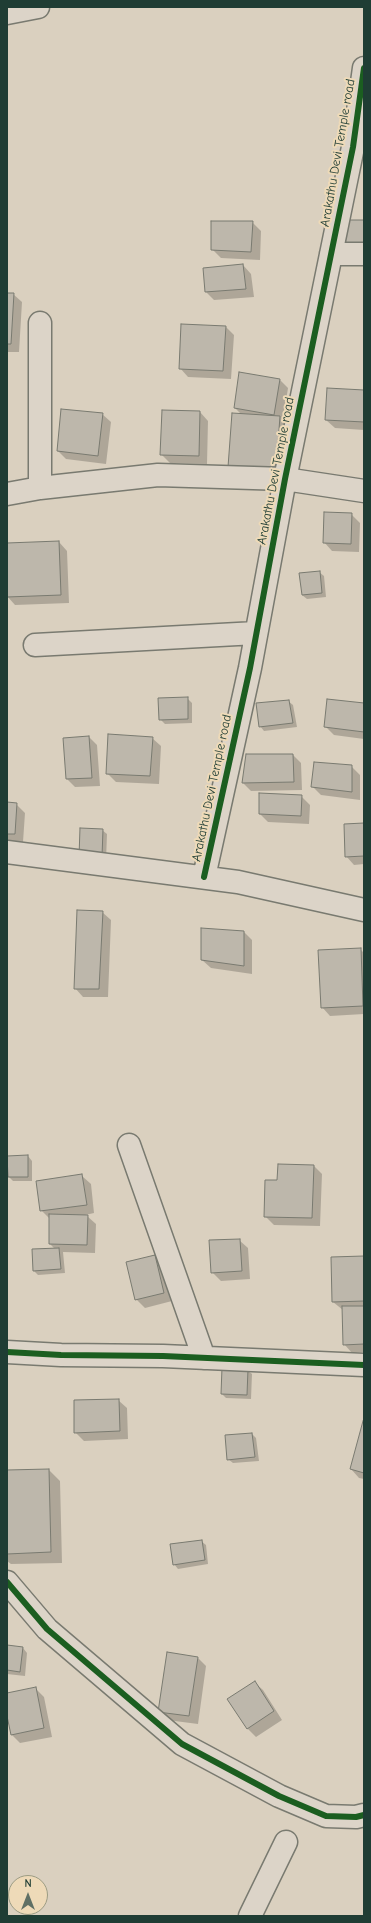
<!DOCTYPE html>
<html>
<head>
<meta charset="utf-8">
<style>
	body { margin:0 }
	#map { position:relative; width:371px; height:1923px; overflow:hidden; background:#dad0bf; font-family:"Comic Neue",sans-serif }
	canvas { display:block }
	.frame { position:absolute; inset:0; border:8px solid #1f3d34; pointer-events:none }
	.north { position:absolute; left:8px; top:1875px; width:40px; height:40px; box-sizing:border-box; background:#eedab8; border:1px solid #9b9b83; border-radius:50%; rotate:0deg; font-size:11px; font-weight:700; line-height:16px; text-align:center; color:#1f3d34 }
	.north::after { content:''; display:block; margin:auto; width:14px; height:18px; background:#607065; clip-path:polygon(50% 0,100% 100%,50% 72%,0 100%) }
</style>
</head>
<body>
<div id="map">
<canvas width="371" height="1923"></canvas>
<div class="frame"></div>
<div class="north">N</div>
</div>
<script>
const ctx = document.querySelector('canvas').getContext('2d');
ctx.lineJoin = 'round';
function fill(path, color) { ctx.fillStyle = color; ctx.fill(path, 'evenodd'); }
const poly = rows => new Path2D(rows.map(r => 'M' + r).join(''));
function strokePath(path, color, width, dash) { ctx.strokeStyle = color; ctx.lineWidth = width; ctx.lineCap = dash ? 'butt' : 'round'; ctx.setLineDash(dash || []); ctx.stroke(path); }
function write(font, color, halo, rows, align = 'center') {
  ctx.font = font + ' "Comic Neue",sans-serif'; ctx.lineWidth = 4; ctx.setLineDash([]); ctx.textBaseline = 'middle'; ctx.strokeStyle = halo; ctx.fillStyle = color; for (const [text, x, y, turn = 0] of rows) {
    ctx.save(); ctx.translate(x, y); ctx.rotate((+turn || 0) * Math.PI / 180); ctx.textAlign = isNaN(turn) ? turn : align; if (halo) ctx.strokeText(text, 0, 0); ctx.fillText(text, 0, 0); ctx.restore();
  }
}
fill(poly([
	[252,222,261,231,260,260,221,258,212,249],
	[243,265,251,274,254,297,214,300,206,292],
	[7,294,13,294,22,302,19,352,7,352],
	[225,326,234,335,231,379,188,377,180,368],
	[280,380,288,388,283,420,288,425,284,478,241,414,235,408],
	[364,391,364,430,335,428,326,420],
	[200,412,208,421,207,464,170,463,161,454],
	[102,414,111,422,106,464,66,459,58,451],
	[351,514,360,523,359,552,332,551,324,542],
	[59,542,67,551,69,603,15,605,7,596,7,544],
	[319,572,324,576,326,597,307,599,302,595],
	[187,698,192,703,192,723,165,724,160,719],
	[288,701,293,705,297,727,264,731,260,726],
	[364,704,364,739,334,735,325,726],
	[89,737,97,745,100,786,75,787,67,779],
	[152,738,161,746,159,784,116,782,107,773],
	[247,755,293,755,301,763,302,790,251,791,243,783],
	[351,766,360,775,360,800,321,795,312,786],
	[301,796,310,805,309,824,268,822,260,814],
	[7,803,16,804,25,813,23,842,7,841],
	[364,824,364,864,354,865,346,856],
	[102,830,107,834,106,861,85,861],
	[102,912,111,920,108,997,83,997,75,988],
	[244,932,252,940,252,974,211,968,202,960],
	[360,949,364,953,364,1014,330,1016,322,1007],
	[28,1156,32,1161,32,1181,13,1181,9,1177],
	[314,1166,322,1174,320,1226,274,1225,265,1216,278,1181],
	[82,1176,91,1184,94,1213,81,1216,87,1216,96,1224,95,1253,63,1252,65,1273,38,1275,34,1271,55,1249,50,1244,50,1219,41,1210],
	[239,1240,248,1248,250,1279,221,1281,212,1272],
	[155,1256,163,1265,172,1301,145,1308,136,1299],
	[364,1257,364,1352,352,1353,344,1344,343,1310,333,1302],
	[247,1370,252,1374,251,1399,226,1398,222,1394],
	[118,1400,127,1408,128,1439,84,1441,75,1432],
	[364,1423,364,1479,359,1478,351,1469],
	[252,1434,256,1438,259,1461,233,1463,228,1459],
	[49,1470,60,1481,62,1563,11,1564,7,1561,7,1471],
	[201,1541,206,1545,208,1564,178,1569,174,1564],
	[7,1646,23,1648,27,1653,25,1676,7,1674],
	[198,1658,206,1666,198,1724,167,1720,159,1711],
	[254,1682,263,1690,282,1720,256,1737,247,1728],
	[35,1688,44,1697,52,1737,20,1743,12,1735,7,1711,7,1694]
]), '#0003');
const building = poly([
	[345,220,364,220,364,251,344,251,345,220],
	[211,221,253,221,251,252,211,250,211,221],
	[243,264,246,289,205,292,203,268,243,264],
	[7,293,14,293,11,344,7,344,7,293],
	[181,324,226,326,223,371,179,369,181,324],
	[239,372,280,379,274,415,234,408,239,372],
	[327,388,364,390,364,422,325,420,327,388],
	[61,409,103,413,98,456,57,451,61,409],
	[162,410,200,411,199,456,160,455,162,410],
	[232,413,280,416,276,471,228,467,232,413],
	[324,512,352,513,351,544,323,543,324,512],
	[59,541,61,595,7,597,7,543,59,541],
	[320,571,322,593,302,595,299,573,320,571],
	[188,697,188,719,159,720,158,698,188,697],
	[327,699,364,703,364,732,324,727,327,699],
	[289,700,293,723,259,727,256,703,289,700],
	[108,734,153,737,150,776,106,774,108,734],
	[89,736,92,778,66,779,63,738,89,736],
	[246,754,293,754,294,782,242,783,246,754],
	[314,762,352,765,352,792,311,787,314,762],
	[259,793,302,795,301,816,259,814,259,793],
	[7,802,17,803,15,834,7,834,7,802],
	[364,823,364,856,345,857,344,824,364,823],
	[80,828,103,829,102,857,79,857,80,828],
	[77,910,103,911,99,989,74,989,77,910],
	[201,928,244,931,244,966,201,960,201,928],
	[361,948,363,1006,321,1008,318,950,361,948],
	[28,1155,28,1177,8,1177,7,1156,28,1155],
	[278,1164,314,1165,312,1218,264,1217,265,1180,277,1180,278,1164],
	[82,1174,87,1205,40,1211,36,1181,82,1174],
	[49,1214,88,1215,87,1245,49,1244,49,1214],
	[240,1239,242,1271,211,1273,209,1240,240,1239],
	[59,1248,61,1269,33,1271,32,1249,59,1248],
	[155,1255,164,1293,135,1300,126,1262,155,1255],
	[364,1256,364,1301,332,1302,331,1257,364,1256],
	[342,1306,364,1306,364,1344,343,1345,342,1306],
	[222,1368,248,1369,247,1395,221,1394,222,1368],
	[119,1399,120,1431,74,1433,74,1400,119,1399],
	[363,1421,364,1422,364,1473,350,1469,363,1421],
	[252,1433,255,1457,227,1460,225,1435,252,1433],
	[49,1469,51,1552,7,1554,7,1470,49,1469],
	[202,1540,205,1560,173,1565,170,1544,202,1540],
	[7,1645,23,1647,20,1672,7,1670,7,1645],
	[167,1652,198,1657,189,1716,158,1712,167,1652],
	[255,1681,274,1711,247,1729,227,1699,255,1681],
	[36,1687,44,1728,11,1735,7,1716,7,1693,36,1687]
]);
fill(building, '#bdb7ab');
strokePath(building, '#797a70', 1);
const minor = poly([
	[7,13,38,7],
	[331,254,364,254],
	[40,323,40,488],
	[7,494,40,488,158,475,285,479,364,491],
	[35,645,256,633],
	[7,852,238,882,364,910],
	[204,877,250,668,285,479,353,147,364,68],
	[129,1145,204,1358],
	[7,1352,61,1355,163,1356,364,1365],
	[7,1582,47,1629,182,1744,279,1796,326,1816,356,1817,364,1815],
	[250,1916,286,1842]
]);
strokePath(minor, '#797a70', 25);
strokePath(minor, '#dcd4c8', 22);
strokePath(poly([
	[204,877,250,668,285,479,353,147,364,68],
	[7,1352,61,1355,163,1356,364,1365],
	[7,1582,47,1629,182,1744,279,1796,326,1816,356,1817,364,1815]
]), '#1b5e20', 6);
write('13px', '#1f3d34', '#eedab8', [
	["Arakathu Devi Temple road",338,153,-80],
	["Arakathu Devi Temple road",276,471,-79],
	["Arakathu Devi Temple road",212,788,-78]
]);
</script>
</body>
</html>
